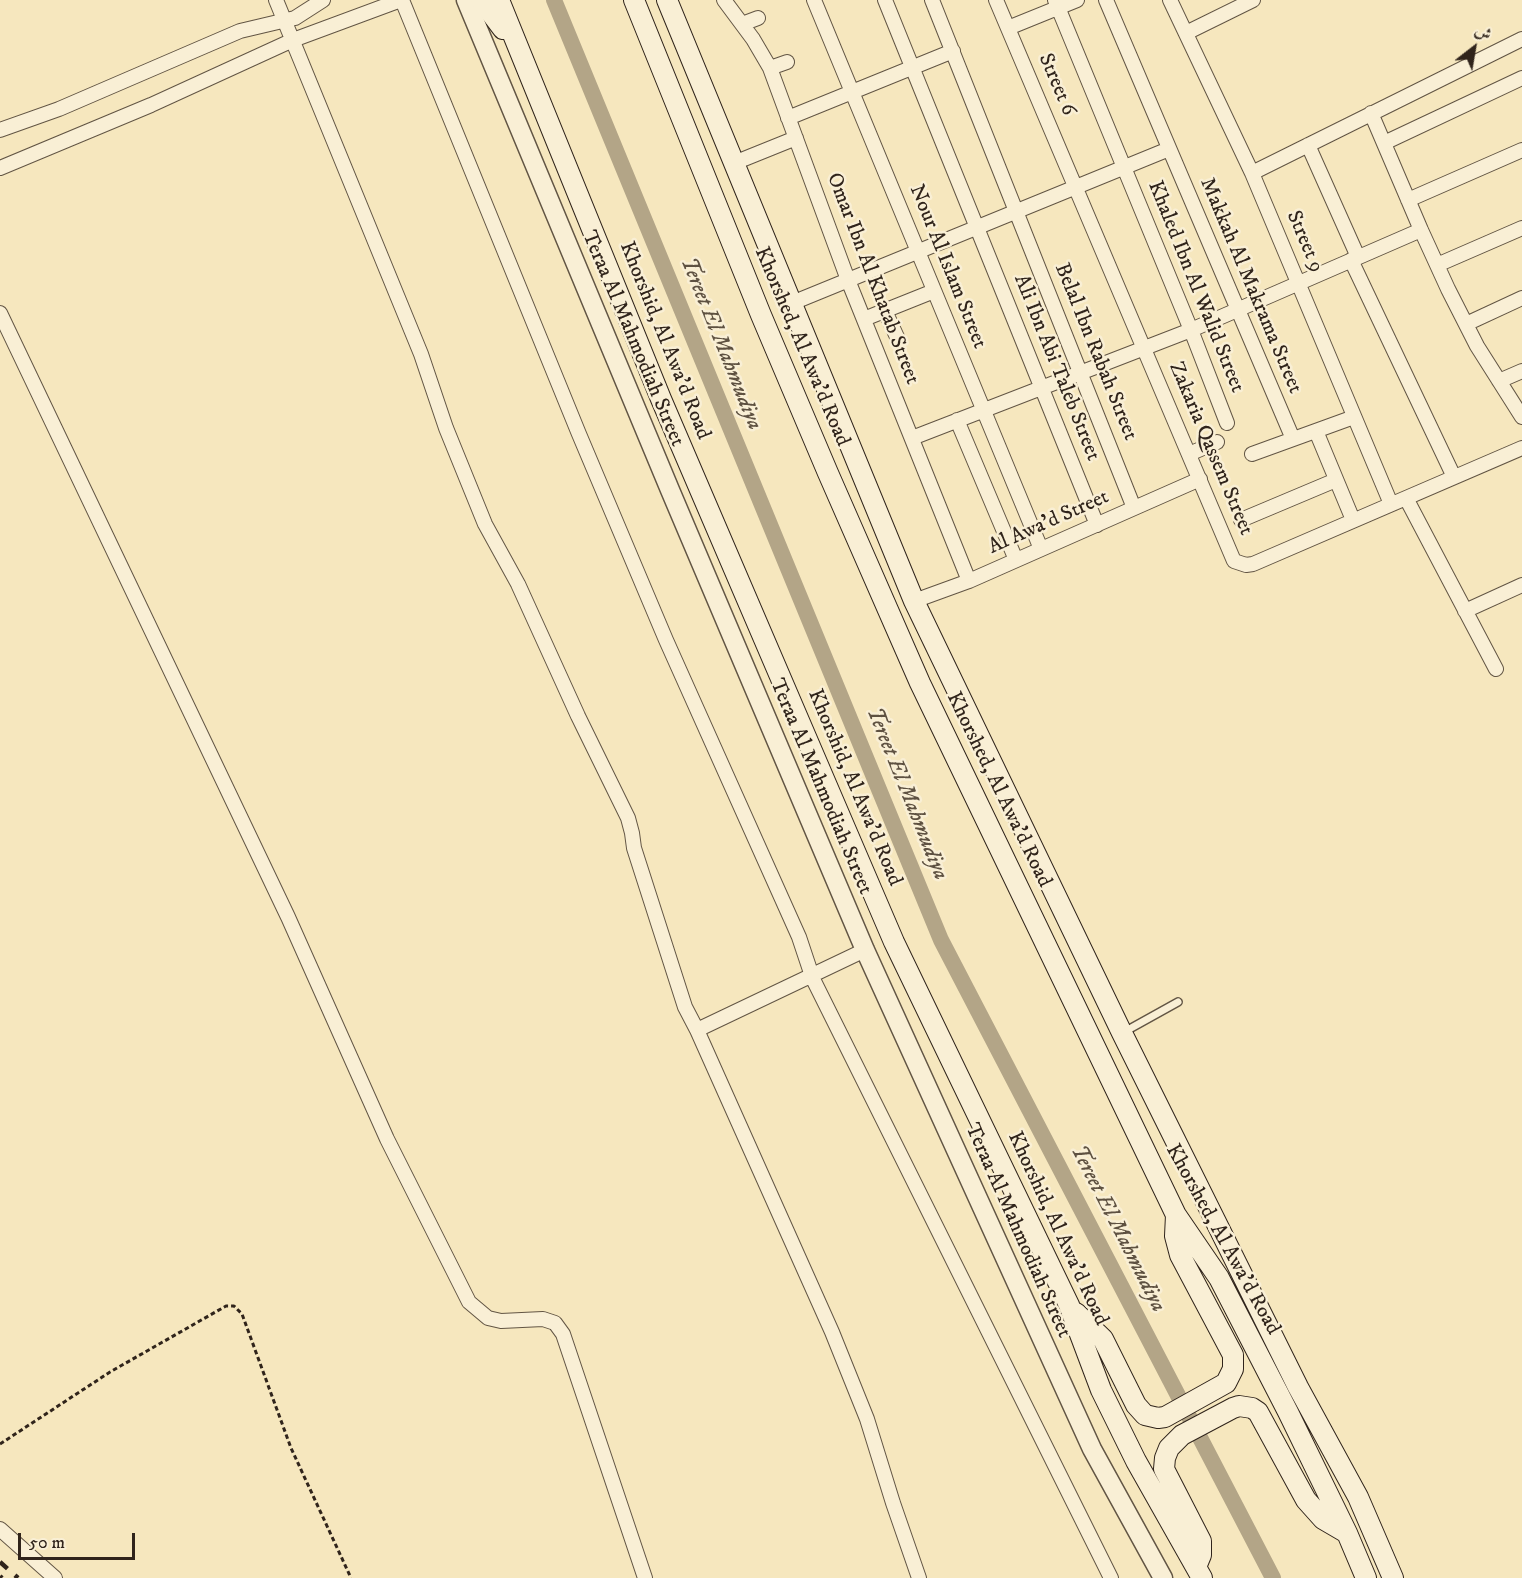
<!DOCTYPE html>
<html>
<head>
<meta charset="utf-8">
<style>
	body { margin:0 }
	#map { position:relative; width:1522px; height:1578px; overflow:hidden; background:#f6e7be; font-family:"IM FELL DW Pica",Amiri,serif }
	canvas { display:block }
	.north { position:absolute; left:1444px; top:18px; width:60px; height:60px; -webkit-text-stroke:4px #f9efd5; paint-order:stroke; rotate:31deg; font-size:16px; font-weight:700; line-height:24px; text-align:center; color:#30241b }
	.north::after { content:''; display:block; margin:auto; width:21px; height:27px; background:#30241b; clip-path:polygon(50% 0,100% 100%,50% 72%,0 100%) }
	.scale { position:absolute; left:18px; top:1533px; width:117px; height:27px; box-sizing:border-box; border:3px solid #30241b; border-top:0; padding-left:8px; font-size:18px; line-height:21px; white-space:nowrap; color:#30241b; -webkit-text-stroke:4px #f9efd5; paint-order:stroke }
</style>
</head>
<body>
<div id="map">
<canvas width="1522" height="1578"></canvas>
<div class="north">ش</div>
<div class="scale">50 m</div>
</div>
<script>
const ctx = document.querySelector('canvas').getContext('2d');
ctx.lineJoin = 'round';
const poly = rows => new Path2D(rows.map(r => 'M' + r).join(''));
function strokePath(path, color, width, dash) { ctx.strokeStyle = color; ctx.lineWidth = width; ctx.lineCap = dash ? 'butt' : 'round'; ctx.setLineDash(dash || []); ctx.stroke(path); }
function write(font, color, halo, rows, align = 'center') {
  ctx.font = font + ' "IM FELL DW Pica",serif'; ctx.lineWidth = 5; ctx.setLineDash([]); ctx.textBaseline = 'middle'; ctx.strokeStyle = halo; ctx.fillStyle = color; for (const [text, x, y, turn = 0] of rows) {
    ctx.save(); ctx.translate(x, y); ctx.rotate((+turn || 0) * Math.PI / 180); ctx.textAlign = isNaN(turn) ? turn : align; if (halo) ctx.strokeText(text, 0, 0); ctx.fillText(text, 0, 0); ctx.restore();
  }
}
strokePath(poly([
	[554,0,941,940,1273,1578]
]), '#b3a587', 16);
const service = poly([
	[1124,1032,1178,1002]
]);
const minor = poly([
	[276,0,421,354,446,428,485,524,518,584,578,716,628,818,632,833,634,848,685,1007,697,1030,832,1332,867,1419,893,1503,919,1578],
	[402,0,579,434,666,640,799,937,813,979,1111,1578],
	[724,0,753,39,770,68,848,280,969,581],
	[814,0,1041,549],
	[885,0,1097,525],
	[932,0,1134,508],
	[996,0,1234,561,1246,565,1253,564,1522,448],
	[1055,0,1191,330,1227,423],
	[1106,0,1293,439],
	[1170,0,1252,173,1391,504],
	[742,24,758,18],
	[1008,28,1077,0],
	[1186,33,1253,0],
	[770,68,787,62],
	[1371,113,1421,230,1448,289,1477,346,1522,417],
	[788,118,953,51],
	[0,130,59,109,240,31,295,18,323,0],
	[1384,143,1522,78],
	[1308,145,1358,257],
	[734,163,796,138],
	[0,168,151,105,293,40,401,0],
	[1252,173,1522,39],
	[1408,200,1522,150],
	[1351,260,1454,477],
	[1437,265,1522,228],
	[792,303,1169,149],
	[885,311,897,337],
	[0,313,288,917,387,1139,469,1302,488,1318,501,1321,543,1319,555,1323,563,1334,645,1578],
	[864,319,934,291],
	[1466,324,1522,298],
	[1499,381,1522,371],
	[957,420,1016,560],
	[1316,431,1353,520],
	[912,438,1191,330,1421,230],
	[1189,454,1217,442],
	[1252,454,1354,417],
	[1406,498,1496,669],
	[1241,520,1336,480],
	[914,601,969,581,1200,479],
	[1465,611,1522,585],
	[697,1030,865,950],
	[0,1529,55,1578]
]);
const tertiary = poly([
	[466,0,670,490,865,950,1092,1449,1163,1578]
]);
const secondary = poly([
	[481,0,503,29],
	[499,0,661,399,894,942,1069,1305,1101,1390,1136,1461,1202,1578],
	[634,0,761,315,828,473,920,683,1176,1215,1219,1278,1288,1412,1347,1533,1366,1578],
	[667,0,914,601,1122,1033,1298,1387,1358,1497,1393,1578],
	[1076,1313,1103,1339,1136,1405,1145,1415,1158,1418,1165,1417,1226,1383,1233,1369,1233,1355,1180,1255,1175,1236,1176,1215],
	[1196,1567,1201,1555,1201,1541,1164,1469,1165,1458,1169,1448,1182,1435,1233,1408,1239,1406,1252,1408,1258,1412,1306,1500,1323,1519,1347,1533]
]);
strokePath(service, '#625544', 10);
strokePath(minor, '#625544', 16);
strokePath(tertiary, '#625544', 21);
strokePath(secondary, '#30241b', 22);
strokePath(poly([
	[0,1444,110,1372,226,1306,234,1306,242,1314,291,1448,351,1578]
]), '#30241b', 3, [4.5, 3]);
strokePath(service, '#f9efd5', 7);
strokePath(minor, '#f9efd5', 14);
strokePath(tertiary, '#f9efd5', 18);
strokePath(secondary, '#f9efd5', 20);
strokePath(poly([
	[0,1562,18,1578],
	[0,1576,2,1578]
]), '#30241b', 4.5, [10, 10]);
write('21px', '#30241b', '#f9efd5', [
	["Street 6",1056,85,67],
	["Street 9",1304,242,67],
	["Nour Al Islam Street",947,267,68],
	["Omar Ibn Al Khatab Street",872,279,69],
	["Makkah Al Makrama Street",1250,286,67],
	["Khaled Ibn Al Walid Street",1195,287,68],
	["Teraa Al Mahmodiah Street",632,339,67],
	["Khorshid, Al Awa'd Road",664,341,68],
	["Khorshed, Al Awa'd Road",801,347,67],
	["Belal Ibn Rabah Street",1095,352,68],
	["Ali Ibn Abi Taleb Street",1056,368,68],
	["Zakaria Qassem Street",1210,449,67],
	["Al Awa'd Street",1049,523,-24],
	["Teraa Al Mahmodiah Street",820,787,67],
	["Khorshid, Al Awa'd Road",854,788,67],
	["Khorshed, Al Awa'd Road",998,790,64],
	["Khorshid, Al Awa'd Road",1057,1229,65],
	["Teraa Al Mahmodiah Street",1017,1231,66],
	["Khorshed, Al Awa'd Road",1222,1240,61]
]);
write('italic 22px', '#5e5141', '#f9efd5', [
	["Tereet El Mahmudiya",720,344,68],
	["Tereet El Mahmudiya",906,794,68],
	["Tereet El Mahmudiya",1117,1229,63]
]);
</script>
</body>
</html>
